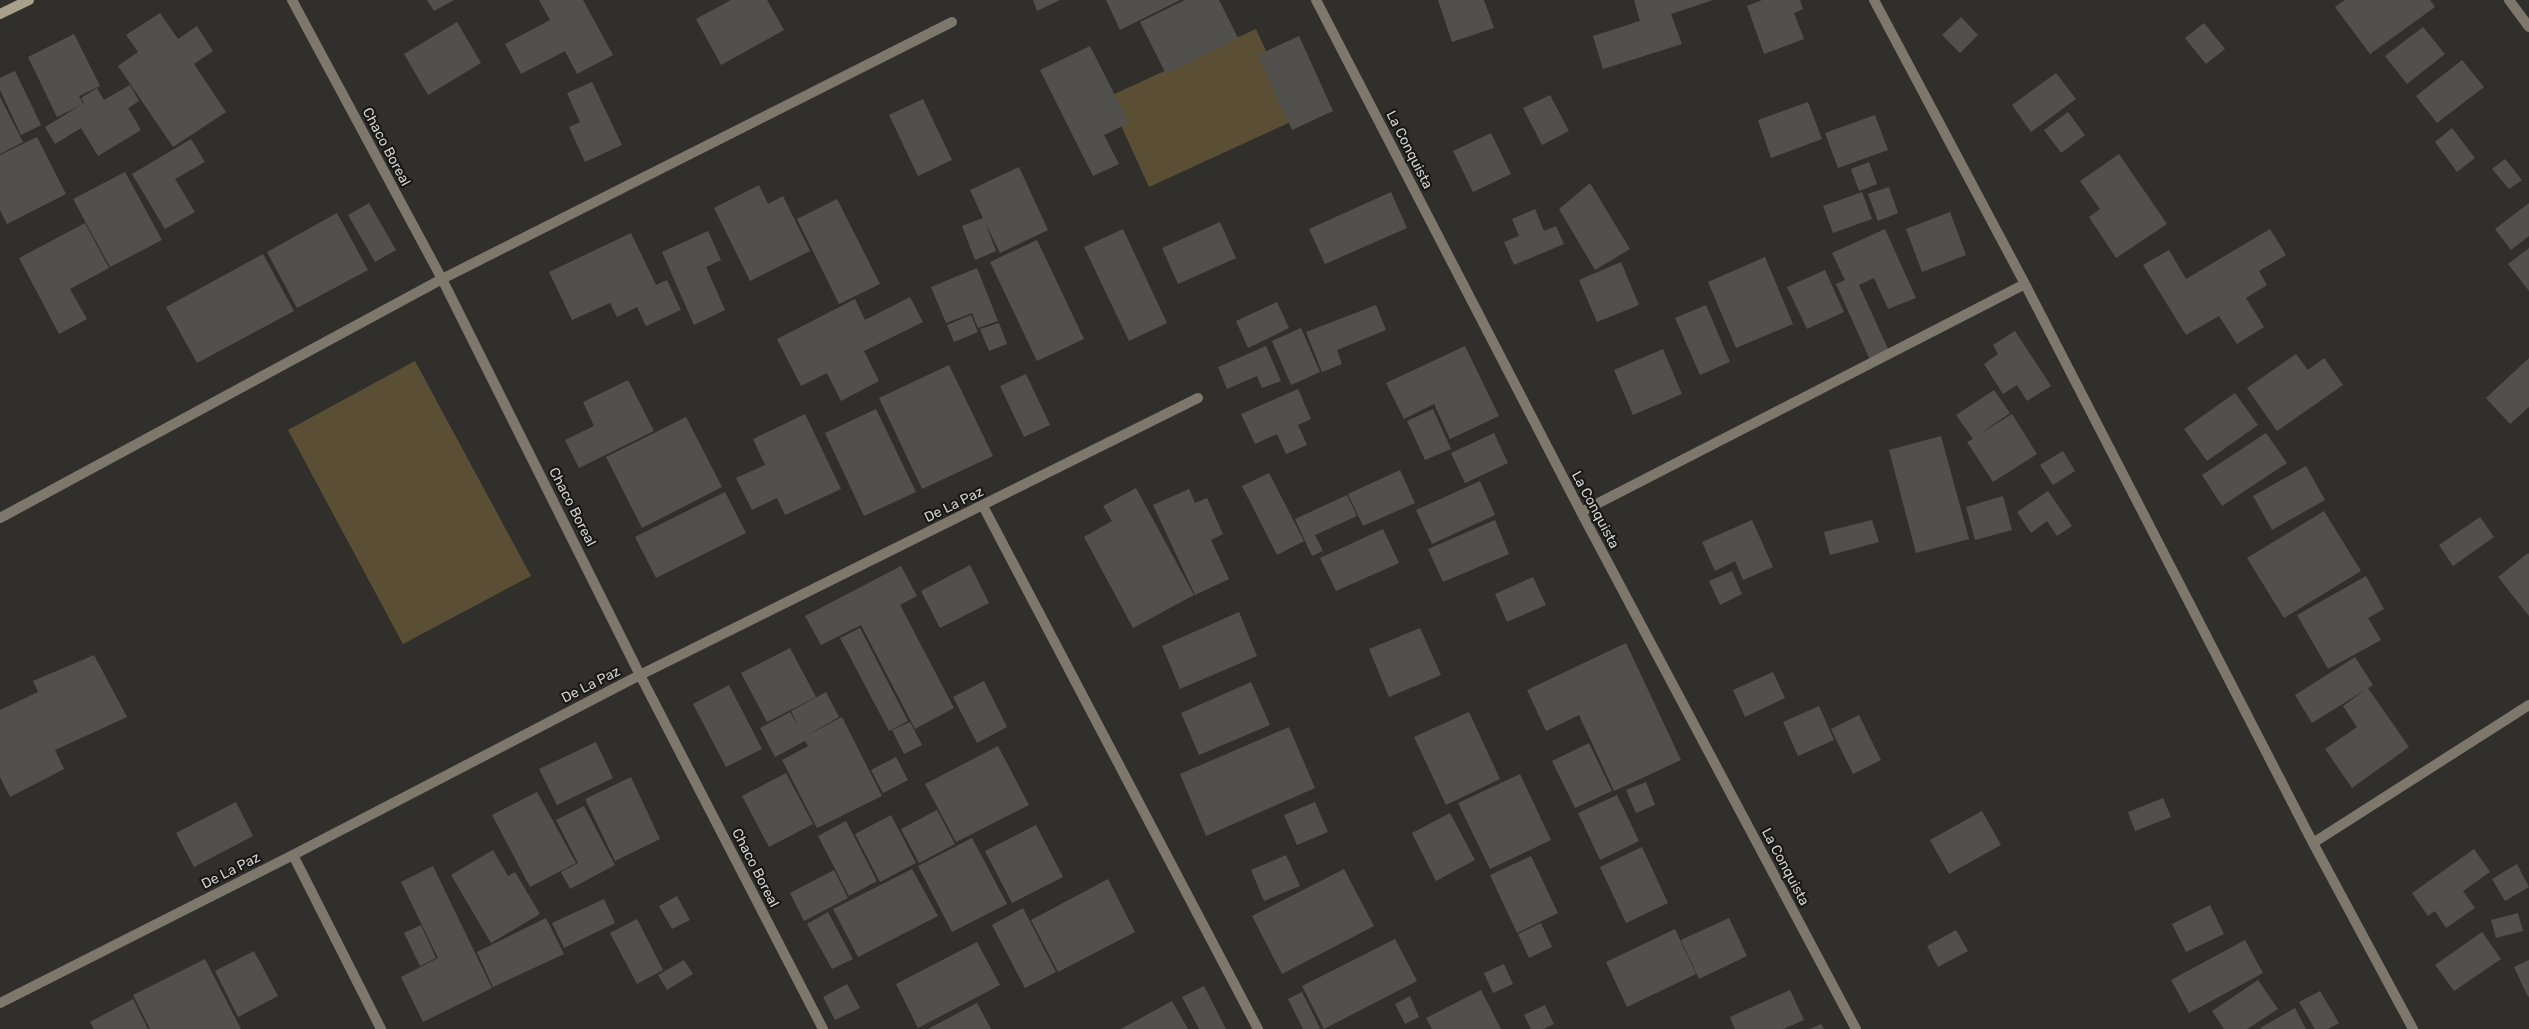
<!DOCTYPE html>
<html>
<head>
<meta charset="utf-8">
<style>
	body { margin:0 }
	canvas { display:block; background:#312f2b }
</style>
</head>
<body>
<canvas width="2529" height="1029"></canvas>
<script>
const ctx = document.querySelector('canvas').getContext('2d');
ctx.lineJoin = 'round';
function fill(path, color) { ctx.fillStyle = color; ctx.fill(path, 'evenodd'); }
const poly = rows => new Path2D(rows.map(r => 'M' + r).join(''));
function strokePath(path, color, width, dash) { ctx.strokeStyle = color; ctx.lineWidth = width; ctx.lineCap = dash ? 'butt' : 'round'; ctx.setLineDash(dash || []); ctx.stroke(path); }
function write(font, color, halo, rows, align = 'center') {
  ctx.font = font + ' Rubik,sans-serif'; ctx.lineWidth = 4.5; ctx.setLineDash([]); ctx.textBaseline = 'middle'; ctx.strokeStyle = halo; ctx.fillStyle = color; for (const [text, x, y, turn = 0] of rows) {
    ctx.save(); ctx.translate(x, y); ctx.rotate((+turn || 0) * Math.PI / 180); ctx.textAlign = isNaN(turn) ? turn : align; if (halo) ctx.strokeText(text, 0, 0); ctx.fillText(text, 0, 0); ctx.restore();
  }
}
fill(poly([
	[1256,29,1297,119,1149,187,1108,97],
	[415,361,531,576,403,644,288,430]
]), '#5a4f35');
fill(poly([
	[427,0,454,0,434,11],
	[539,0,583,0,613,55,577,74,565,51,521,74,505,44,550,20],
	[731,0,767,0,784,30,721,65,696,19],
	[1033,0,1060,0,1037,11],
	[1106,0,1180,0,1120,30],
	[1185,0,1219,0,1238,38,1166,74,1140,22],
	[1438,0,1484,0,1494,28,1452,42],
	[1634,0,1713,0,1671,14,1682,44,1603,69,1593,36,1640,21],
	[1762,0,1800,0,1803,9,1794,13,1804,39,1764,54,1747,6],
	[2345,0,2430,0,2435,7,2370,54,2335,7],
	[160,13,178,39,197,26,213,51,194,64,226,112,173,147,118,66,138,52,126,35],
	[1961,17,1978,35,1960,53,1942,35],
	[457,22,481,63,428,95,404,54],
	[2204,23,2225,49,2206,64,2185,38],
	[2423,27,2445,54,2407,84,2385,56],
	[74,34,100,86,79,96,83,104,84,103,81,98,97,88,104,100,130,85,139,101,128,108,141,130,98,156,81,128,55,144,45,127,81,105,57,117,28,57],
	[1299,36,1333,111,1292,130,1258,55],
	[1090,46,1129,123,1104,135,1119,164,1093,176,1040,70],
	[2462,60,2484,87,2437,123,2416,96],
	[15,71,41,125,21,135,0,90,0,78],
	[2056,73,2076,99,2031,132,2012,105],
	[592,82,622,145,585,162,569,127,580,122,567,93],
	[1550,95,1569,131,1542,145,1523,108],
	[0,97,23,142,0,154],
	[923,99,952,160,918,176,889,115],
	[1808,102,1822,139,1771,158,1758,120],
	[2068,112,2085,135,2061,153,2044,130],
	[1875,115,1888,150,1838,168,1825,133],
	[2452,128,2475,158,2457,172,2435,142],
	[1491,133,1511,174,1473,192,1453,151],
	[37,137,66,194,7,224,0,210,0,155],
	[191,139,205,162,175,179,195,212,165,229,132,174],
	[2119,154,2167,224,2116,258,2089,217,2100,209,2080,181],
	[2505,159,2522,180,2509,189,2492,169],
	[1869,162,1877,184,1859,191,1851,169],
	[1019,167,1048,230,1000,253,985,222,996,251,975,260,962,226,983,218,970,190],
	[125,172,162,240,110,267,73,199],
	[1590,183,1630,249,1595,270,1559,209],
	[759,185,768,204,783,196,810,251,750,281,714,208],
	[1889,187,1898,213,1878,221,1868,194],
	[1391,192,1407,228,1325,264,1309,229],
	[1862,192,1872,219,1833,233,1823,206],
	[837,199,880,284,839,304,797,219],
	[369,203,396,250,375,262,348,215],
	[2529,203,2529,236,2511,250,2495,229],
	[1535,209,1544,231,1556,226,1564,244,1514,265,1504,242,1519,236,1512,219],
	[1950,212,1966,255,1922,272,1906,229],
	[337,213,368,270,297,308,267,252],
	[1220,222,1236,258,1178,284,1162,248],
	[85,223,109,268,70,289,87,319,59,334,19,258],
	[1123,229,1167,323,1129,341,1084,247],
	[1885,229,1916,298,1888,309,1874,278,1859,285,1889,351,1870,360,1836,284,1845,280,1832,253],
	[2270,229,2286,255,2259,271,2267,285,2246,298,2264,327,2237,344,2219,316,2186,335,2143,265,2169,250,2186,279],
	[708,231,721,260,706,267,725,310,694,325,662,252],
	[631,233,656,285,667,280,681,310,646,326,637,307,617,317,610,303,572,320,549,272],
	[1037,240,1084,339,1037,361,990,262],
	[2529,248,2529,291,2508,264],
	[263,254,294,311,197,363,166,307],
	[1765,257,1793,324,1736,348,1708,282],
	[1621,262,1639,305,1597,322,1579,280],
	[977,268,998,321,978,328,972,313,946,323,931,287],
	[1825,270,1844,312,1807,329,1787,287],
	[910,297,923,322,864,351,879,381,841,401,827,373,801,386,777,339,855,299,865,320],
	[1277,302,1289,328,1248,348,1236,321],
	[1376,305,1386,330,1337,350,1342,364,1322,372,1306,332],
	[1706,305,1730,362,1700,375,1675,318],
	[971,315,978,332,954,342,947,325],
	[999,323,1007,344,989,351,980,329],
	[1301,328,1320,372,1291,385,1272,341],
	[2015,331,2051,386,2027,401,2017,385,2003,394,1984,364,1998,354,1993,345],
	[1266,346,1281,381,1262,388,1257,376,1227,389,1218,367],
	[1465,346,1499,416,1450,439,1434,404,1404,419,1386,383],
	[1663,349,1682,394,1633,415,1614,370],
	[2296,354,2308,370,2324,358,2343,385,2277,431,2247,388],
	[2529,358,2529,407,2510,424,2486,398],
	[949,365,993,456,922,489,879,398],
	[1026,374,1050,425,1024,437,1000,386],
	[628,380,654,431,579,468,565,440,594,426,583,402],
	[1298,389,1311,419,1298,425,1307,445,1286,454,1277,434,1255,444,1241,414],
	[1994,390,2010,413,1978,435,2012,414,2037,454,1993,482,1967,442,1973,439,1956,415],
	[2235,393,2258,425,2207,461,2184,429],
	[876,409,916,492,864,516,825,433],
	[1433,409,1451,449,1425,460,1407,421],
	[805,414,841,489,785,515,777,498,752,510,736,478,765,465,753,439],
	[686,417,722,487,642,528,606,457],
	[1494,433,1508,463,1465,483,1451,453],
	[2266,433,2287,463,2222,506,2202,475],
	[1941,436,1969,539,1916,553,1889,450],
	[2063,451,2075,471,2053,485,2040,465],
	[2306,466,2325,500,2272,530,2253,496],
	[1400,470,1415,503,1363,526,1348,494],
	[1269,473,1304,541,1277,555,1242,486],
	[1480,481,1495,515,1432,544,1416,510],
	[1136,488,1194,595,1133,628,1084,537,1112,521,1103,506],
	[1189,489,1195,503,1207,498,1223,534,1211,540,1229,579,1195,595,1153,505],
	[2048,491,2072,526,2057,536,2047,521,2031,533,2017,512],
	[725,492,746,533,656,578,635,537],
	[1347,495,1357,516,1315,535,1323,551,1312,556,1295,519],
	[2003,496,2012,530,1975,540,1966,507],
	[2324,511,2361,571,2284,618,2247,558],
	[2480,517,2494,537,2453,566,2439,545],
	[1495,520,1509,554,1443,582,1428,549],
	[1752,520,1773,567,1743,580,1735,561,1715,571,1702,542],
	[1872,520,1879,542,1830,555,1824,532],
	[1383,529,1399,563,1336,591,1320,558],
	[2528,553,2529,554,2529,616,2498,577],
	[970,565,989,603,940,628,921,591],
	[901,566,917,596,900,605,954,708,915,729,861,625,821,645,805,616],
	[1732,571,1742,594,1720,605,1709,581],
	[2366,576,2384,609,2368,618,2381,640,2328,669,2297,615],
	[1533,577,1546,605,1507,622,1495,594],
	[1239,612,1257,656,1180,689,1162,646],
	[860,628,908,721,889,731,840,638],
	[1420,628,1441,675,1389,697,1369,649],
	[1626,643,1681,760,1614,791,1579,715,1546,731,1527,690],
	[790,648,816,697,767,722,741,673],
	[94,655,127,717,55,750,64,769,10,797,0,777,0,710,38,692,33,681],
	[2355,657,2373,685,2312,723,2295,695],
	[1773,672,1785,698,1745,717,1733,690],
	[984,681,1007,727,977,743,953,697],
	[1251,682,1270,725,1199,755,1181,713],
	[729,685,762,749,726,767,693,704],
	[2368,688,2409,747,2352,788,2325,749,2357,727,2343,706],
	[826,692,839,717,804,737,842,717,882,796,817,828,782,760,808,746,805,741,775,757,760,728,790,712,799,728,791,711],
	[1819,706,1834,740,1798,756,1783,722],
	[1469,712,1500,779,1446,805,1414,737],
	[1859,715,1881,760,1853,774,1831,729],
	[910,722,922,745,904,754,892,730],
	[1289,727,1315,788,1206,836,1180,774],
	[596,742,613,778,557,805,539,769],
	[1589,743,1612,791,1575,808,1552,761],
	[998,746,1029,805,956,842,925,784],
	[896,757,908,780,883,793,871,770],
	[786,773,813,824,769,847,742,796],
	[1520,774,1551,840,1490,869,1458,803],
	[631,777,660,839,615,861,585,799],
	[1646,782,1655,805,1636,813,1626,790],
	[537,792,576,863,530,887,492,815],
	[1617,795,1639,841,1600,860,1578,813],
	[2163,798,2171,817,2135,831,2128,812],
	[236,802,253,836,194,867,176,833],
	[1315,802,1328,832,1297,845,1284,815],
	[584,806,615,865,570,889,561,872,578,863,556,820],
	[937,810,955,844,919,863,901,829],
	[1982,811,2001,845,1949,874,1930,840],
	[1450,813,1475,860,1436,881,1412,833],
	[891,815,916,863,880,882,855,834],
	[846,821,877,881,849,896,818,836],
	[1036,825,1063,877,1012,903,985,851],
	[972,838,1007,904,952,932,918,866],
	[1642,847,1668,903,1626,923,1600,867],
	[2474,849,2490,872,2463,891,2475,908,2446,928,2435,911,2428,916,2412,893],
	[493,850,508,876,515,872,540,914,491,943,451,875],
	[1286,855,1300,886,1264,901,1251,870],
	[1531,856,1558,913,1517,933,1490,875],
	[2517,864,2529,887,2505,901,2492,879],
	[433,866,492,988,423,1022,401,977,438,958,401,882],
	[912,869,938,916,858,957,833,909],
	[1344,869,1374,926,1282,974,1252,916],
	[834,870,848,898,804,921,790,893],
	[1108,879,1135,932,1058,972,1031,920],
	[677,896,690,920,672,929,659,906],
	[604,899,615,923,564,948,552,923],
	[2210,905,2224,934,2186,952,2172,924],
	[1023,908,1056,972,1025,988,992,925],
	[828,912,853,959,832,969,807,924],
	[2518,913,2523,931,2496,938,2491,920],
	[546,918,564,954,493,987,477,952],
	[1729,918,1747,956,1699,979,1681,940],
	[637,919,663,970,637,984,610,933],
	[1541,923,1552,947,1529,958,1518,934],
	[421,925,436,958,420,966,404,933],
	[1675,929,1696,974,1627,1007,1606,962],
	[1956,930,1968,951,1938,967,1927,946],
	[2482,932,2501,959,2454,991,2435,965],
	[1395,939,1417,981,1324,1029,1302,986],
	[2245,940,2263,973,2189,1013,2171,980],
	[977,942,1000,985,918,1028,896,984],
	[254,951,278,996,238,1017,215,971],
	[205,959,241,1029,150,1029,133,995],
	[684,960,693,974,667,990,658,975],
	[2529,960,2529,996,2528,997,2514,967],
	[1504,964,1513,984,1493,993,1484,973],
	[2258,980,2278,1009,2247,1029,2224,1029,2212,1011],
	[847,984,860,1008,835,1020,823,997],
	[1204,986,1226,1029,1199,1029,1182,997],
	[1481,990,1501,1029,1432,1029,1426,1018],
	[1790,990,1804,1020,1783,1029,1735,1029,1730,1017],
	[2320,991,2339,1023,2328,1029,2315,1029,2299,1002],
	[1302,992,1320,1028,1318,1029,1303,1029,1288,999],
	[1410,996,1419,1017,1405,1024,1395,1004],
	[133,999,148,1029,94,1029,90,1022],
	[1172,1001,1188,1029,1121,1029],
	[977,1003,991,1029,928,1029],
	[1545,1005,1554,1024,1543,1029,1531,1029,1524,1015],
	[2295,1008,2306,1029,2261,1029,2260,1028],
	[1821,1024,1824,1029,1810,1029]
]), '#52504c');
strokePath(poly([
	[292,0,442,279,640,675,823,1029],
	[1316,0,1581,512,1856,1029],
	[1874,0,2025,284,2313,843,2413,1029],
	[2509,0,2529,27],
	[983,506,1258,1029],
	[1581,512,2025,284],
	[0,518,442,279,952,22],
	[2313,843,2529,705],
	[293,855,381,1029],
	[0,1003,293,855,640,675,1198,398]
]), '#7d786b', 10);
strokePath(poly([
	[0,14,29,0]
]), '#a9a08c', 10);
write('14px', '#d4d2d0', '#181816', [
	["Chaco Boreal",386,147,62],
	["La Conquista",1409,150,63],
	["De La Paz",954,505,-26],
	["Chaco Boreal",572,507,63],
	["La Conquista",1595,510,62],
	["De La Paz",591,685,-27],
	["La Conquista",1785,867,62],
	["Chaco Boreal",755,868,63],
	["De La Paz",231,871,-27]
]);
</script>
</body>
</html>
